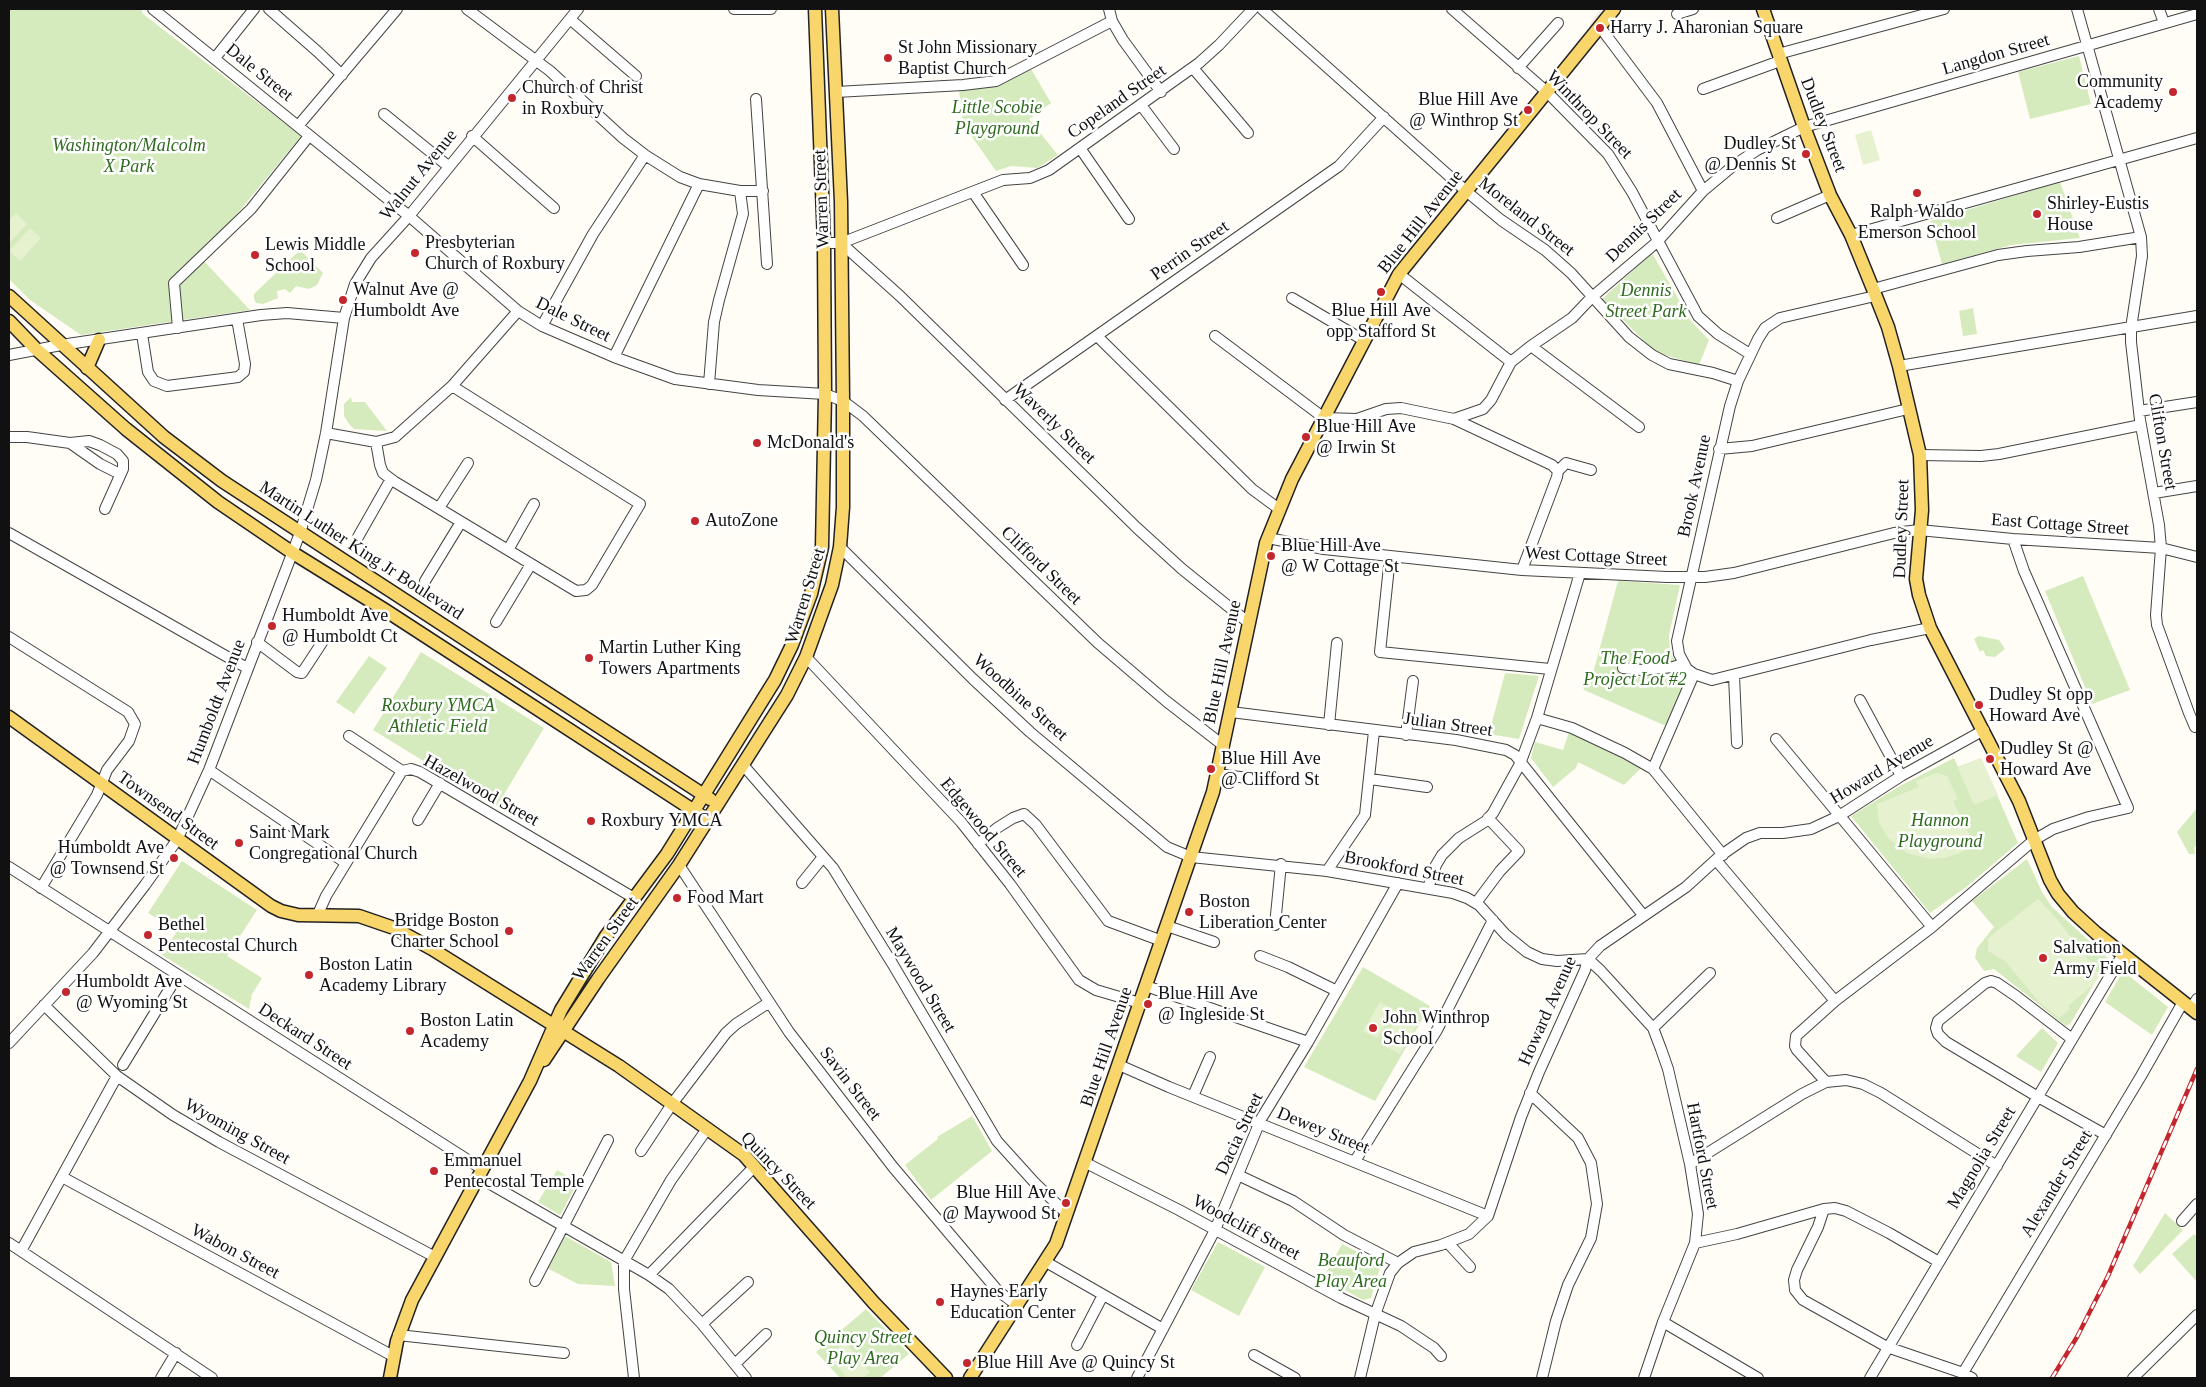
<!DOCTYPE html>
<html>
<head>
<meta charset="utf-8">
<style>
	body { margin:0 }
	#map { position:relative; width:2206px; height:1387px; overflow:hidden; background:#fffdf5; font-family:"Times New Roman",serif }
	canvas { display:block }
	.frame { position:absolute; inset:0; border:10px solid #111; pointer-events:none }
</style>
</head>
<body>
<div id="map">
<canvas width="2206" height="1387"></canvas>
<div class="frame"></div>
</div>
<script>
const ctx = document.querySelector('canvas').getContext('2d');
ctx.lineJoin = 'round';
function fill(path, color) { ctx.fillStyle = color; ctx.fill(path, 'evenodd'); }
const poly = rows => new Path2D(rows.map(r => 'M' + r).join(''));
function strokePath(path, color, width, dash) { ctx.strokeStyle = color; ctx.lineWidth = width; ctx.lineCap = dash ? 'butt' : 'round'; ctx.setLineDash(dash || []); ctx.stroke(path); }
function write(font, color, halo, rows, align = 'center') {
  ctx.font = font + ' "Times New Roman",serif'; ctx.lineWidth = 5; ctx.setLineDash([]); ctx.textBaseline = 'middle'; ctx.strokeStyle = halo; ctx.fillStyle = color; for (const [text, x, y, turn = 0] of rows) {
    ctx.save(); ctx.translate(x, y); ctx.rotate((+turn || 0) * Math.PI / 180); ctx.textAlign = isNaN(turn) ? turn : align; if (halo) ctx.strokeText(text, 0, 0); ctx.fillText(text, 0, 0); ctx.restore();
  }
}
fill(poly([
	[9,9,141,9,143,14,301,136,201,258,250,310,81,335,30,300,9,279],
	[2079,56,2091,104,2030,119,2018,72],
	[1031,69,1051,103,1029,119,1058,155,1037,168,1011,166,996,171,963,124,959,90,1000,85],
	[2060,182,2080,238,2011,245,1942,264,1930,221],
	[300,250,323,273,317,285,309,289,296,286,290,293,285,289,277,291,278,298,263,304,256,303,254,299,254,294],
	[1652,253,1691,321,1709,340,1699,365,1655,352,1602,299],
	[1973,308,1977,334,1963,336,1959,311],
	[351,397,352,402,365,402,387,431,354,429,349,424,344,416,344,404],
	[2083,576,2130,690,2092,704,2045,591],
	[1618,581,1680,585,1669,635,1670,653,1688,679,1666,726,1584,690,1583,687,1593,673],
	[1979,636,1999,640,2005,649,1995,657,1986,656,1983,650,1980,652,1974,639],
	[421,652,544,728,497,806,373,730],
	[369,656,387,668,354,714,336,702],
	[1505,673,1539,676,1519,739,1489,734],
	[1569,732,1580,737,1642,767,1624,785,1578,762,1576,768,1553,787,1531,758,1535,742,1563,750],
	[1954,758,1958,767,1981,758,2018,843,1966,887,1930,913,1851,816,1900,786],
	[2197,808,2197,845,2194,848,2195,854,2189,854,2177,832],
	[2027,859,2042,892,2052,907,2109,959,2070,1024,2066,1026,1994,969,1984,971,1975,958,1977,948,1994,927,1972,901],
	[182,861,257,910,227,956,262,978,252,994,249,1009,162,955,177,931,148,913],
	[1363,967,1430,1006,1375,1101,1304,1067],
	[2123,971,2168,1007,2152,1035,2105,1002],
	[2042,1028,2058,1043,2041,1072,2016,1056],
	[972,1116,992,1151,931,1200,905,1165,938,1139,937,1137],
	[557,1170,578,1182,560,1215,538,1202],
	[2165,1213,2183,1230,2140,1274,2133,1266],
	[2194,1234,2197,1237,2197,1282,2172,1254],
	[563,1235,611,1262,615,1286,578,1284,547,1268],
	[1218,1242,1265,1267,1239,1316,1191,1290],
	[1342,1244,1381,1264,1371,1298,1363,1300,1323,1278],
	[866,1309,909,1354,880,1378,840,1378,816,1352]
]), '#d5ebbd');
fill(poly([
	[1871,130,1880,160,1863,165,1855,135],
	[16,213,27,224,9,243,9,221],
	[30,228,41,238,20,261,9,251],
	[1981,758,1998,795,1974,805,1958,768],
	[1936,773,1947,776,1958,799,1953,801,1973,842,1968,848,1960,853,1945,858,1931,859,1907,853,1889,839,1879,823,1877,804,1919,787,1916,781],
	[2038,899,2057,919,2099,974,2093,985,2068,1006,2070,1009,2059,1018,2039,1002,2005,961,1988,951,1988,938],
	[1380,1002,1394,1010,1377,1038,1363,1031],
	[1400,1012,1418,1023,1400,1054,1381,1044],
	[845,1342,870,1372,863,1378,847,1378,829,1356]
]), '#e6f2cf');
fill(poly([
	[1600,10,1611,31,1603,45,1589,25]
]), '#f1ede2');
const minor = poly([
	[153,9,409,216,518,311,542,326,614,357,675,379,758,390,825,394,843,401,863,416,1098,643,1166,701,1224,746],
	[269,9,318,52,342,75],
	[467,9,550,71,623,138,645,155,680,177,699,184,740,191,763,191],
	[734,9,771,9],
	[1109,9,1112,21,1123,40,1161,92],
	[1262,9,1466,191,1501,220,1545,250,1571,273,1629,337,1652,355,1669,364,1713,373,1738,381],
	[1452,9,1547,92,1608,154,1632,192,1698,316,1718,334,1750,354],
	[2077,9,2141,237,2142,256,2131,328,2131,342,2140,420,2159,525,2161,548,2156,615,2157,625,2189,713,2195,727,2197,726],
	[2159,9,2164,23],
	[1677,14,1693,9],
	[570,19,636,76],
	[1600,27,1657,103,1703,191],
	[1778,54,1944,9],
	[215,58,254,9],
	[1193,68,1248,133],
	[1518,68,1558,23],
	[1703,89,1780,61],
	[836,92,963,85,996,81,1112,21],
	[756,99,767,264],
	[1141,105,1174,149],
	[384,114,448,166],
	[298,126,397,9],
	[472,136,554,208],
	[1080,148,1129,219],
	[973,192,1023,265],
	[1777,218,1830,195],
	[1851,235,2197,138],
	[824,243,841,243,1003,180,1030,178,1049,170,1199,63,1219,45,1253,9],
	[841,243,900,296,1137,528,1182,569,1249,623],
	[1399,274,1511,362],
	[1873,289,1998,255,2027,251,2079,247,2141,237],
	[1875,296,1780,318,1765,328,1758,339,1738,381,1730,406,1677,641,1679,654,1687,669,1694,674,1712,680,1871,640,1930,628],
	[1292,298,1365,341],
	[542,326,593,234,645,155],
	[178,328,174,283,251,209,309,136],
	[142,334,148,372,154,381,167,386,231,378,238,377,244,372,245,364,237,319],
	[1097,336,1252,489,1279,509],
	[1215,336,1324,418,1357,419,1386,409,1401,408,1454,419,1552,465,1558,471,1557,477,1522,570],
	[1531,346,1639,427],
	[9,355,61,345,261,315,287,313,344,318],
	[614,357,699,184],
	[1899,366,2197,316],
	[709,384,714,322,719,300,743,214,740,191],
	[1005,400,1339,166,1384,117],
	[2139,411,2197,402],
	[1454,419,1483,409,1491,400,1511,362,1531,346,1572,318,1592,297,1657,242,1703,191,1733,166,1757,150,1804,127,2197,14],
	[326,433,376,442,395,437,452,386,518,311],
	[9,437,27,437,70,443],
	[376,442,380,465,383,473,395,482,576,591,586,590,592,585,640,504,452,386],
	[1719,449,1752,446,1908,409],
	[1920,455,1981,456,1999,454,2141,425],
	[1558,471,1566,463,1591,470],
	[2154,493,2197,486],
	[439,508,468,463],
	[105,509,123,469,123,461,117,454,100,445,89,441,70,443,100,464,120,474],
	[9,533,247,668],
	[358,537,391,479],
	[1268,538,1324,549,1522,570,1667,577,1705,577,1734,573,1894,533,1919,530,2013,539,2161,548,2197,557],
	[840,547,973,679,1030,732,1167,847,1191,857,1327,871,1453,893,1467,898,1479,905,1506,935,1527,952,1542,959,1557,961,1588,959,1601,971,1653,1028,1661,1049,1668,1069,1690,1164,1698,1214,1695,1243,1663,1322,1644,1378],
	[508,550,534,504],
	[1390,557,1380,652,1550,669],
	[425,581,461,522],
	[496,622,531,564],
	[9,637,128,712,135,724,129,741,107,770,97,795,41,888],
	[257,642,297,672,302,673,325,638],
	[806,657,961,822,1010,884,1079,980,1096,990,1140,1003],
	[1623,668,1642,670,1673,667,1683,664],
	[1734,676,1737,743],
	[1860,700,1901,776],
	[1231,712,1456,740,1506,750,1515,755,1643,915],
	[1537,718,1572,728,1625,753,1653,769,1723,855],
	[1329,725,1337,643],
	[1406,735,1413,681],
	[349,736,402,771],
	[1776,739,1932,927],
	[743,765,833,868,892,963,997,1141,1034,1182,1066,1213],
	[1653,769,1694,674],
	[209,770,346,863],
	[1217,774,1263,780],
	[1370,779,1427,787],
	[418,820,440,783],
	[978,844,997,828,1013,818,1024,814,1036,825,1108,921,1162,941],
	[1716,860,1835,1001],
	[679,865,789,1032,893,1167,998,1291,1018,1306],
	[9,867,482,1169],
	[1327,871,1365,815,1374,731],
	[802,883,823,857],
	[1428,888,1436,865,1442,855,1459,838,1486,821,1493,813,1520,764,1537,718,1580,573],
	[1476,903,1500,871,1519,851,1488,818],
	[318,914,326,896,402,771,411,769,420,772,634,898],
	[1275,925,1281,864],
	[1167,926,1214,942],
	[1260,956,1288,967,1337,991],
	[1146,986,1308,1042],
	[44,1005,117,1076,173,1115,219,1142,435,1257],
	[2191,1008,2197,999],
	[1653,1028,1710,973],
	[2072,1039,2016,996,1997,983,1991,981,1985,983,1938,1021,1936,1028,1938,1034,1946,1042,2038,1097,2106,1135],
	[9,1043,93,953,145,885,177,840,209,770,300,533,316,480,326,433,344,318,355,284,371,258,409,216,578,9],
	[123,1065,178,975],
	[1119,1065,1169,1087,1488,1216],
	[1826,1082,1797,1050,1795,1046,1796,1036,1835,1001,1932,927,2034,840,2053,829,2089,817,2128,808,2024,571,2013,539],
	[1530,1093,1578,1138,1591,1163,1597,1204,1591,1238,1568,1285,1556,1321,1542,1378],
	[1193,1096,1210,1057],
	[641,1151,672,1104,726,1033,736,1024,768,1003],
	[1355,1161,1437,1030,1493,920],
	[1084,1162,1179,1210,1341,1298,1401,1326,1434,1348,1441,1356],
	[1690,1164,1802,1094,1826,1082,1846,1080,1863,1084,1881,1093,1997,1166],
	[1238,1175,1293,1201,1344,1235,1398,1263],
	[62,1177,393,1356],
	[478,1177,649,1275,669,1289,702,1324,746,1378],
	[1824,1209,1818,1227,1797,1270,1794,1280,1795,1290,1803,1300,1887,1347,1963,1373],
	[2182,1221,2197,1204],
	[9,1243,212,1378],
	[1448,1243,1470,1267],
	[1695,1243,1737,1234,1824,1209,1835,1208,1846,1211,1889,1233,1939,1262],
	[21,1251,117,1076],
	[1046,1262,1163,1329],
	[649,1275,754,1167],
	[535,1281,608,1140],
	[1663,1322,1758,1378],
	[702,1324,748,1282],
	[398,1335,564,1353],
	[1077,1345,1103,1295],
	[1254,1355,1295,1378],
	[735,1364,766,1334],
	[161,1378,176,1353],
	[634,1378,624,1289,624,1261,671,1180,707,1129],
	[1137,1378,1215,1230,1261,1119,1308,1042,1398,883],
	[1360,1378,1375,1315,1390,1273,1398,1263,1414,1252,1441,1245,1469,1234,1488,1216,1521,1117,1539,1072,1585,970,1588,959,1600,946,1686,887,1720,856,1746,838,1760,833,1783,833,1811,829,1839,816,1901,776,1984,730],
	[1870,1378,2123,954],
	[1972,1378,1963,1373,2141,1076,2183,1002],
	[2133,1378,2197,1315]
]);
const major = poly([
	[1763,9,1804,127,1830,195,1851,235,1873,289,1888,327,1899,366,1920,455,1922,510,1916,579,1919,595,1930,628,2019,801,2050,880,2058,894,2073,912,2096,933,2197,1013],
	[9,296,164,437,222,481,710,799],
	[9,321,36,349,126,429,218,502,293,553,385,610,699,814],
	[87,368,99,340],
	[9,717,271,906,281,911,298,915,359,916,394,928,432,949,619,1066,744,1155,874,1303,946,1378],
	[544,1060,598,979,679,865,787,695,806,657,832,585,840,547,843,507,843,401,841,202,832,9],
	[390,1378,397,1341,412,1300,530,1081,561,1010,606,936,667,854,775,680,792,645,811,594,822,547,825,394,824,243,815,9],
	[970,1378,1056,1244,1213,792,1266,543,1292,479,1399,274,1614,9]
]);
strokePath(minor, '#444', 12);
strokePath(major, '#222', 15);
strokePath(minor, '#fff', 10);
strokePath(major, '#f9d66b', 12);
const rail = poly([
	[2052,1378,2077,1337,2108,1276,2197,1069]
]);
strokePath(rail, '#c4262e', 4.5);
strokePath(rail, '#fff', 2.5, [8]);
for (const [x, y, r, color] of [
	[1600,28,5,"#c4262e"],
	[888,58,5,"#c4262e"],
	[2173,92,5,"#c4262e"],
	[512,98,5,"#c4262e"],
	[1528,110,5,"#c4262e"],
	[1806,154,5,"#c4262e"],
	[1917,193,5,"#c4262e"],
	[2037,214,5,"#c4262e"],
	[415,253,5,"#c4262e"],
	[255,255,5,"#c4262e"],
	[1381,292,5,"#c4262e"],
	[343,300,5,"#c4262e"],
	[1306,437,5,"#c4262e"],
	[757,443,5,"#c4262e"],
	[695,521,5,"#c4262e"],
	[1271,556,5,"#c4262e"],
	[272,626,5,"#c4262e"],
	[589,658,5,"#c4262e"],
	[1979,705,5,"#c4262e"],
	[1990,759,5,"#c4262e"],
	[1211,769,5,"#c4262e"],
	[591,821,5,"#c4262e"],
	[239,843,5,"#c4262e"],
	[174,858,5,"#c4262e"],
	[677,898,5,"#c4262e"],
	[1189,912,5,"#c4262e"],
	[509,931,5,"#c4262e"],
	[148,935,5,"#c4262e"],
	[2043,958,5,"#c4262e"],
	[309,975,5,"#c4262e"],
	[66,992,5,"#c4262e"],
	[1148,1004,5,"#c4262e"],
	[1373,1028,5,"#c4262e"],
	[410,1031,5,"#c4262e"],
	[434,1171,5,"#c4262e"],
	[1066,1203,5,"#c4262e"],
	[940,1302,5,"#c4262e"],
	[967,1363,5,"#c4262e"]
]) { const dot = new Path2D(); dot.arc(x, y, r, 0, 2 * Math.PI); ctx.fillStyle = color; ctx.fill(dot); strokePath(dot, '#fff', 2); }
write('18px', '#111', '#fff', [
	["Harry J. Aharonian Square",1610,28],
	["St John Missionary",898,48],
	["Baptist Church",898,69],
	["Community",2163,82,"right"],
	["Academy",2163,103,"right"],
	["Church of Christ",522,88],
	["in Roxbury",522,109],
	["Blue Hill Ave",1518,100,"right"],
	["@ Winthrop St",1518,121,"right"],
	["Dudley St",1796,144,"right"],
	["@ Dennis St",1796,165,"right"],
	["Shirley-Eustis",2047,204],
	["House",2047,225],
	["Ralph Waldo",1917,212,"center"],
	["Emerson School",1917,233,"center"],
	["Presbyterian",425,243],
	["Church of Roxbury",425,264],
	["Lewis Middle",265,245],
	["School",265,266],
	["Walnut Ave @",353,290],
	["Humboldt Ave",353,311],
	["Blue Hill Ave",1381,311,"center"],
	["opp Stafford St",1381,332,"center"],
	["Blue Hill Ave",1316,427],
	["@ Irwin St",1316,448],
	["McDonald's",767,443],
	["AutoZone",705,521],
	["Blue Hill Ave",1281,546],
	["@ W Cottage St",1281,567],
	["Humboldt Ave",282,616],
	["@ Humboldt Ct",282,637],
	["Martin Luther King",599,648],
	["Towers Apartments",599,669],
	["Dudley St opp",1989,695],
	["Howard Ave",1989,716],
	["Dudley St @",2000,749],
	["Howard Ave",2000,770],
	["Blue Hill Ave",1221,759],
	["@ Clifford St",1221,780],
	["Roxbury YMCA",601,821],
	["Saint Mark",249,833],
	["Congregational Church",249,854],
	["Humboldt Ave",164,848,"right"],
	["@ Townsend St",164,869,"right"],
	["Food Mart",687,898],
	["Boston",1199,902],
	["Liberation Center",1199,923],
	["Bridge Boston",499,921,"right"],
	["Charter School",499,942,"right"],
	["Bethel",158,925],
	["Pentecostal Church",158,946],
	["Salvation",2053,948],
	["Army Field",2053,969],
	["Boston Latin",319,965],
	["Academy Library",319,986],
	["Humboldt Ave",76,982],
	["@ Wyoming St",76,1003],
	["Blue Hill Ave",1158,994],
	["@ Ingleside St",1158,1015],
	["John Winthrop",1383,1018],
	["School",1383,1039],
	["Boston Latin",420,1021],
	["Academy",420,1042],
	["Emmanuel",444,1161],
	["Pentecostal Temple",444,1182],
	["Blue Hill Ave",1056,1193,"right"],
	["@ Maywood St",1056,1214,"right"],
	["Haynes Early",950,1292],
	["Education Center",950,1313],
	["Blue Hill Ave @ Quincy St",977,1363]
], 'left');
write('18px', '#111', '#fff', [
	["Langdon Street",1996,55,-16],
	["Dale Street",259,73,39],
	["Copeland Street",1117,102,-35],
	["Winthrop Street",1589,115,46],
	["Dudley Street",1823,125,69],
	["Walnut Avenue",419,175,-51],
	["Warren Street",822,199,-92],
	["Moreland Street",1526,217,38],
	["Blue Hill Avenue",1421,222,-52],
	["Dennis Street",1644,226,-44],
	["Perrin Street",1190,251,-35],
	["Dale Street",573,320,26],
	["Waverly Street",1054,424,44],
	["Clifton Street",2162,442,80],
	["Brook Avenue",1695,486,-78],
	["East Cottage Street",2060,525,4],
	["Dudley Street",1902,529,-88],
	["Martin Luther King Jr Boulevard",361,551,33],
	["West Cottage Street",1596,557,3],
	["Clifford Street",1041,566,44],
	["Warren Street",806,596,-73],
	["Blue Hill Avenue",1223,662,-78],
	["Woodbine Street",1020,698,42],
	["Humboldt Avenue",217,702,-69],
	["Julian Street",1448,725,8],
	["Howard Avenue",1882,770,-31],
	["Hazelwood Street",481,791,29],
	["Townsend Street",168,811,36],
	["Edgewood Street",983,828,50],
	["Brookford Street",1404,869,11],
	["Warren Street",606,939,-54],
	["Maywood Street",920,980,59],
	["Howard Avenue",1548,1011,-66],
	["Deckard Street",305,1037,33],
	["Blue Hill Avenue",1107,1047,-71],
	["Savin Street",850,1084,52],
	["Dewey Street",1323,1131,22],
	["Wyoming Street",237,1132,29],
	["Dacia Street",1240,1134,-65],
	["Hartford Street",1702,1156,79],
	["Magnolia Street",1982,1158,-59],
	["Quincy Street",778,1171,46],
	["Alexander Street",2057,1184,-59],
	["Woodcliff Street",1246,1228,28],
	["Wabon Street",235,1252,28]
]);
write('italic 18px', '#2f6b1f', '#fff', [
	["Little Scobie",997,108],
	["Playground",997,129],
	["Washington/Malcolm",129,146],
	["X Park",129,167],
	["Dennis",1646,291],
	["Street Park",1646,312],
	["The Food",1635,659],
	["Project Lot #2",1635,680],
	["Roxbury YMCA",438,706],
	["Athletic Field",438,727],
	["Hannon",1940,821],
	["Playground",1940,842],
	["Beauford",1351,1261],
	["Play Area",1351,1282],
	["Quincy Street",863,1338],
	["Play Area",863,1359]
]);
</script>
</body>
</html>
